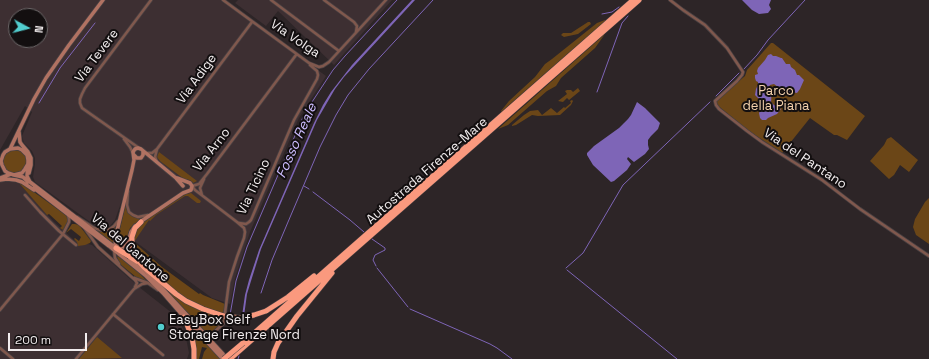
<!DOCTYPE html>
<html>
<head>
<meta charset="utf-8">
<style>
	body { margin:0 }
	#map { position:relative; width:929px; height:359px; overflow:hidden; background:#2d2527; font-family:"Space Grotesk",sans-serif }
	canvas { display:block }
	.north { position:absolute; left:8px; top:8px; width:40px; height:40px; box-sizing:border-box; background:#130f10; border:1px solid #6c6869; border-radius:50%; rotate:97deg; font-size:11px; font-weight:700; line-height:16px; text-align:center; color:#f2edee }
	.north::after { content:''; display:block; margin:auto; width:14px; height:18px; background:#52cdce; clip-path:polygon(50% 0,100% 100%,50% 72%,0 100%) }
	.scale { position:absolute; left:8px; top:333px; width:79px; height:18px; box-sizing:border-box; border:2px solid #f2edee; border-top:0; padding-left:5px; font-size:12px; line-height:14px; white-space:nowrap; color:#f2edee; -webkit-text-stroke:3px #130f10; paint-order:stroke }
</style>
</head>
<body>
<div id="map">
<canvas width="929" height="359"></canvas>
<div class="north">N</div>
<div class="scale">200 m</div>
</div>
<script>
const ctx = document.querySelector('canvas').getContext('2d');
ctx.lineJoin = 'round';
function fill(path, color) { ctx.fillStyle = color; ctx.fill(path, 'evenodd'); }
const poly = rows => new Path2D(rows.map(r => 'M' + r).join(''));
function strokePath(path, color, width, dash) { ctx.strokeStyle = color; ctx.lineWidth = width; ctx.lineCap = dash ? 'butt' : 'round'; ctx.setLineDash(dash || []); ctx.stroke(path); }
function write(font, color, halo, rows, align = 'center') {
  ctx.font = font + ' "Space Grotesk",sans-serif'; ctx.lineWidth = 4; ctx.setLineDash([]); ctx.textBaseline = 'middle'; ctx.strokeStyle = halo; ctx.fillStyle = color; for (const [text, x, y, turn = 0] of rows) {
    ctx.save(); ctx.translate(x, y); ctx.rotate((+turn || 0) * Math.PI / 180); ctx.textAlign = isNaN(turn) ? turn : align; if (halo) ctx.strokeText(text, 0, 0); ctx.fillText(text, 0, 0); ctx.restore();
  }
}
fill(poly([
	[0,0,223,0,326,76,299,118,250,232,235,278,230,304,212,298,133,240,144,226,130,215,122,200,115,220,110,226,103,228,97,227,35,182,33,177,35,164,35,158,32,151,24,143,22,136,32,112,25,106,0,150],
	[16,16,40,16,40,40,16,40],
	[238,0,392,0,334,65,278,11,266,26,235,3],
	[7,181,19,183,54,222,74,240,92,245,139,287,172,313,180,322,185,333,189,353,187,359,0,359,0,182]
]), '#3d2f32');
fill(poly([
	[605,20,605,21,501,112,501,111,509,101,535,77,545,64,552,59,597,23],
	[588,22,590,22,591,24,578,34,564,37,561,35,563,33,571,33],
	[605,34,595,48,561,78,556,86,547,91,508,125,498,129],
	[771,43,773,43,865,116,847,140,837,135,834,135,810,118,782,153,749,131,717,105,716,102,717,100,745,76,747,70],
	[578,88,580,91,569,100,567,98,563,102,558,101,567,94,565,91,567,90,571,90,573,92],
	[572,100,573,101,571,105,560,115,538,116,532,115,516,125,512,126,512,125,524,115,530,111,538,110,542,115,551,108,557,113,564,107,565,108,571,103,570,101],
	[891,137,918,160,909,172,900,165,894,175,889,179,870,161,884,145,887,139],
	'3 162a12 12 0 1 1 24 0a12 12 0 1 1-24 0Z',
	[159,152,197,181,193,183,190,180,184,179,160,161,157,157],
	[19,183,27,187,67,216,68,222,63,230,60,228,62,226,49,214,47,215],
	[191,193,201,201,200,203,197,203,188,196,185,196,156,215,150,221,149,220,134,242,162,267,199,294,200,293,203,295,225,304,224,314,195,304,175,292,139,260,133,246,133,238,139,225,186,194],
	[929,198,929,244,916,235,913,227,915,219,925,202],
	[126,203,127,210,130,214,133,217,142,218,130,228,126,242,124,246,119,245,117,241],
	[72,224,75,224,79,225,91,241,90,243,85,245,78,246,77,242,74,239,75,238,79,241,81,237,71,229,66,233],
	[116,225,113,243,97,231,108,231,114,228],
	[118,256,138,272,147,281,136,277,120,264,117,257],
	[169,292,224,318,221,324,207,336,169,293],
	[191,327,220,358,219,359,202,359,204,352,207,348,202,347,199,359,195,359],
	[97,337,122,358,79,359]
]), '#6b4617');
fill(poly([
	[412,0,415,0,344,77,335,89,317,120,261,249,251,281,247,294,244,316,242,316,245,295,249,280,259,250,314,123,323,105,331,92,352,65],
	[742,0,771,0,769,5,771,9,768,13,759,14,752,10],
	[771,54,773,56,776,56,781,58,782,58,786,64,790,64,791,67,795,70,797,75,799,75,804,80,800,89,797,93,791,92,789,94,786,94,787,92,785,91,786,90,778,87,774,84,770,85,769,87,772,88,771,102,774,105,781,109,777,114,768,118,766,120,762,120,760,118,759,113,760,111,766,107,766,105,765,103,762,102,755,95,756,89,758,85,758,82,756,81,755,78,755,75,758,74,757,71,758,68,765,60,768,55],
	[637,102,645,108,660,123,658,129,651,136,648,140,648,145,649,149,645,154,634,162,628,157,627,159,631,164,627,170,614,181,611,182,593,165,587,155,587,153,594,146,619,128,628,119,631,115]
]), '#7e65b7');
strokePath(poly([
	[602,14,612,12,619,7],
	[744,69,757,55,768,40,805,0],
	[597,92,622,23,628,16],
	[716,96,739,73],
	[39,103,60,68,95,23],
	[304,186,309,189],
	[313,192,350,220,364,232],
	[372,239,385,248,385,250,375,255,373,260,376,266],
	[377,268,408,307],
	[566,268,583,253,586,248,623,185,710,102],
	[567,270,677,359],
	[261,293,272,260,288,222,320,147,336,115,348,95,369,69,433,0],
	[410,309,490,344,497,348,512,359],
	[230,315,236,281,247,247,303,117,312,102,333,70,345,56,397,0],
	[238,359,239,356]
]), '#7e65b7', 1);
const street = poly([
	[223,0,309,63,319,67,323,66,329,62,386,0],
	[271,0,339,51],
	[324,0,354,22,357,26,356,32],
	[670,0,683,10,705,25,727,48,743,72,742,75,737,81,715,101,716,105,719,109,747,131,762,142,822,180,860,209,929,256],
	[124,139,130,147,133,153],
	[139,148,82,108,80,103,80,99,82,94,85,88,151,0],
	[157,149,155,157,157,162],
	[146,153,152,153,157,149,252,22],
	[128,191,127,205,129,212,133,215,138,217,148,215],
	[25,195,40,212,59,231,76,245],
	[202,195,200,188,204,179],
	[77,217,94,228,101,230,107,230,110,229,114,226,118,221],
	[239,223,246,224,249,222,251,220,294,120,317,79,318,75,317,71,310,65],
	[83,226,98,247,135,280,137,283,135,287],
	[114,250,115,258,119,264],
	[134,278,148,283,158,290],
	[0,310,63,234,69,222,69,219,68,215],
	[225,313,229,282,237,257,244,238,245,232,244,228,237,222,195,190,192,186,199,184,207,174,296,55],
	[113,314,163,355],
	[210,339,211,335,223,324,225,319],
	[0,348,13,359],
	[76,359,134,289,142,284,148,283]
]);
const secondary = poly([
	[19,132,20,142,22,145,28,152,31,158,31,165,29,173],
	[10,149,18,148,22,150,27,155,28,160,28,164,25,169,22,173,14,175,8,173,5,171,2,165,1,161,3,155,5,152,10,149,34,99,46,78,69,45,103,0],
	[134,155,137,158,141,158,143,155,143,151],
	[28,162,27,176,30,182,117,249],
	[14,175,23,177,28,182],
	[0,178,11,174],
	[0,180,7,179,16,180,22,182,34,190],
	[34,188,109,246,146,276,164,294,184,317,221,357],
	[140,222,183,193,191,190,192,186,190,183,177,178],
	[114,246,123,247,126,245,128,243,131,232,135,226],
	[115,247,116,235,132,170,134,160,133,152,135,149,138,148,141,149,176,178,183,186],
	[130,259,149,274,160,286,223,354]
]);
const highway = poly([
	[141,222,135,228,132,237,132,248,136,258,144,267,176,294,186,301,203,309,224,316],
	[116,248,137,261],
	[266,311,288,297,314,276],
	[184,317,192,337,194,349,194,359],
	[243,343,633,0],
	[230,359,639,0],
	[273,359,274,352,278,343,297,316,332,273]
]);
strokePath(street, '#494143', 4);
strokePath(secondary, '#494143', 5);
strokePath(highway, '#494143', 6);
strokePath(street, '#80584d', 2.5);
strokePath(secondary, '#b17262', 3.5);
strokePath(highway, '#fa997e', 5);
const highwayBridge = poly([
	[224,316,241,318,254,315,266,311],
	[224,359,243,343]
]);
strokePath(highwayBridge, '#494143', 6, []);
strokePath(highwayBridge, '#fa997e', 5);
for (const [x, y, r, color] of [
	[161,327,4,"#52cdce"]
]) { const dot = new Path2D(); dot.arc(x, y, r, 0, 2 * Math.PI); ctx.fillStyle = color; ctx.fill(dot); strokePath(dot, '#130f10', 1.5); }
write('13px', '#f2edee', '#130f10', [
	["Via Volga",295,39,34],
	["Via Tevere",97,56,-53],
	["Via Adige",197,79,-54],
	["Via Arno",212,150,-52],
	["Via del Pantano",805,159,34],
	["Autostrada Firenze-Mare",427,171,-41],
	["Via Ticino",254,187,-65],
	["Via del Cantone",130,248,40]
]);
write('13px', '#f3d1ac', '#130f10', [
	["Parco",776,91],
	["della Piana",776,106]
]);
write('13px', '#f2edee', '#130f10', [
	["EasyBox Self",169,320],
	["Storage Firenze Nord",169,335]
], 'left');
write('italic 14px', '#cdbdff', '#130f10', [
	["Fosso Reale",297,141,-66]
]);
</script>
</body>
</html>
